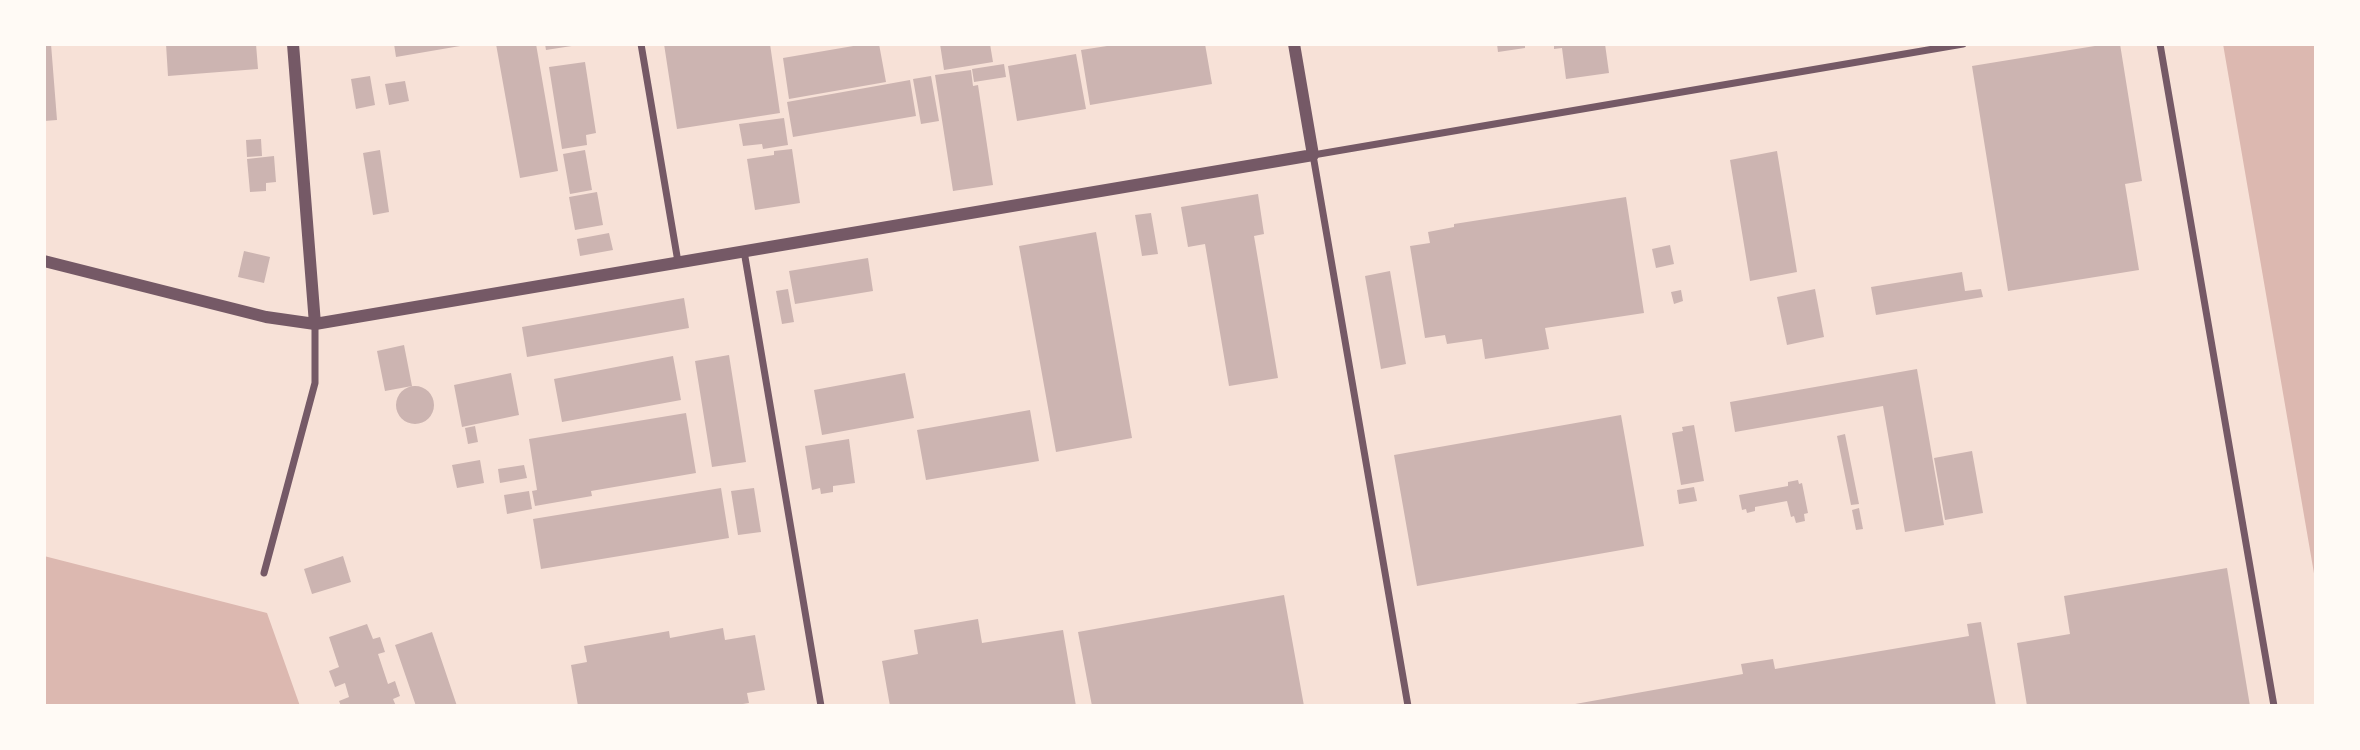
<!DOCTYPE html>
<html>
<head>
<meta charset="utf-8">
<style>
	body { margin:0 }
	#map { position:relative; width:2360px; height:750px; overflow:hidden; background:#f7e1d7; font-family:"DejaVu Sans",sans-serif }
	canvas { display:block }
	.frame { position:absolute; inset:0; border:46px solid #fffaf5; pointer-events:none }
</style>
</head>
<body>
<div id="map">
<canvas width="2360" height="750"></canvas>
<div class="frame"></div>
</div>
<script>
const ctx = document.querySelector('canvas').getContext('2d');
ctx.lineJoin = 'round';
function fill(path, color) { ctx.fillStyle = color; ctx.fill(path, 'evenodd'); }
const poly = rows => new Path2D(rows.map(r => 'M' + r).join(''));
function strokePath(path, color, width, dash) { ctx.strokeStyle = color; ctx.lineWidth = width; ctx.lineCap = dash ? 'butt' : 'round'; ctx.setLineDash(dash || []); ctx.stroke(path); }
fill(poly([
	[2223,44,2316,44,2316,585],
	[44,556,267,613,300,706,44,706]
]), '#dcb8b0');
fill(poly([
	[44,44,51,44,57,120,44,121],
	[166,44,256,44,258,69,168,76],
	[394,44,466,44,466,45,396,57],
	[496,44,536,44,558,171,520,178],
	[545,44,578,44,578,45,546,50],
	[664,44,770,44,780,113,677,129],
	[865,44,879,44,886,82,789,99,783,58],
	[940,44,990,44,993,62,944,70],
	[1120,44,1205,44,1212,84,1090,105,1081,50],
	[1497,44,1525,44,1525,48,1498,52],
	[1554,44,1605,44,1609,73,1566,79,1562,48,1554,49],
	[2107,44,2120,44,2142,181,2125,184,2139,270,2008,291,1972,66],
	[1076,54,1086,109,1017,121,1008,66],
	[585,62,596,133,586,135,587,145,562,149,549,67],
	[1004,64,1006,77,974,82,972,69],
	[971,70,973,86,978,85,993,185,953,191,935,75],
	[370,76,375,105,356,109,351,79],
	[931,76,939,121,921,124,913,79],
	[910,80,916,116,793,137,787,102],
	[405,81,409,101,389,105,385,84],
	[784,118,788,145,763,149,762,144,743,146,739,124],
	[261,139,262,156,247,157,246,140],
	[792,149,800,203,755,210,747,159,774,155,774,151],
	[380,150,389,212,373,215,363,153],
	[585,150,592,190,570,194,563,154],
	[1777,151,1797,272,1750,281,1730,160],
	[274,156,276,182,266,183,266,191,250,192,247,159],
	[597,192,603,225,575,230,569,197],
	[1258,194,1264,234,1254,236,1278,378,1229,386,1205,244,1188,247,1181,207],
	[1626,197,1644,313,1545,328,1549,349,1485,359,1482,339,1447,344,1445,335,1425,338,1410,246,1430,243,1428,232,1454,227,1454,224],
	[1151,213,1158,254,1142,256,1135,215],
	[1096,232,1132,438,1056,452,1019,246],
	[609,233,613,250,580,256,577,239],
	[1670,245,1674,264,1656,268,1652,249],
	[244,251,270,257,264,283,238,277],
	[868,258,873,291,795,304,789,271],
	[1390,271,1406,364,1381,369,1365,276],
	[1962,272,1965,291,1981,289,1983,297,1876,315,1871,287],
	[788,289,794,322,782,324,776,291],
	[1815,289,1824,337,1787,345,1777,297],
	[1681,290,1683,301,1674,304,1671,292],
	[684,298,689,328,527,357,522,327],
	[404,345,412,386,385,391,377,351],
	[729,355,746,462,712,467,695,361],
	[673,356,681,400,562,422,554,379],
	[1917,369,1944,525,1905,532,1883,406,1735,432,1730,402],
	[511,373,519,415,462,427,454,385],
	[905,373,914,418,822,435,814,390],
	'396 405a19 19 0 1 1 38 0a19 19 0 1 1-38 0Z',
	[1030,410,1039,461,926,480,917,430],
	[686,413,696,473,591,491,592,496,535,506,532,491,537,490,529,439],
	[1621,415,1644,546,1417,586,1394,455],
	[1694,425,1704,481,1681,485,1672,433,1683,431,1682,427],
	[475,426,478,442,468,444,465,428],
	[1845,434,1859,504,1851,505,1837,436],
	[849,439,855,483,833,486,833,492,821,494,820,488,812,490,805,446],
	[1972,451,1983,513,1945,520,1934,458],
	[480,460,484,483,457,488,452,465],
	[524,465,527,478,500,483,498,469],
	[1798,480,1799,484,1802,483,1808,513,1804,514,1805,521,1796,523,1794,516,1791,517,1787,501,1755,507,1755,511,1747,513,1746,509,1742,510,1739,495,1788,486,1788,482],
	[1694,487,1697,501,1679,504,1677,490],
	[721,488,729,538,541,569,533,519],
	[754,488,761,532,738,535,731,491],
	[529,491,532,509,507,514,504,495],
	[1859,508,1863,529,1856,530,1852,510],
	[343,556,351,582,312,594,304,569],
	[2227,568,2250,706,2027,706,2017,643,2070,634,2064,596],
	[1284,595,1304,706,1092,706,1078,632],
	[978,619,982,643,1063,630,1076,706,890,706,882,661,918,654,914,630],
	[1981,622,1996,706,1564,706,1743,674,1741,664,1773,659,1775,669,1969,636,1967,624],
	[367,624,373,639,380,637,385,652,378,654,388,684,395,681,400,696,393,699,396,706,341,706,339,701,349,697,345,683,335,687,329,671,339,667,329,637],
	[723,628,725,640,755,635,765,690,747,693,749,703,731,706,578,706,571,665,587,662,584,646,669,631,670,638],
	[432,632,457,706,416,706,395,645]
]), '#ccb4b1');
strokePath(poly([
	[641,44,678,262],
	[2160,44,2274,706],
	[744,251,821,706],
	[264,573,315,383,315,324],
	[1408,706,1313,155,1963,44]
]), '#755966', 7);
strokePath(poly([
	[293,44,315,324],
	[44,261,266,317,315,324,1313,155,1294,44]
]), '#755966', 12);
</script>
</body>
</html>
